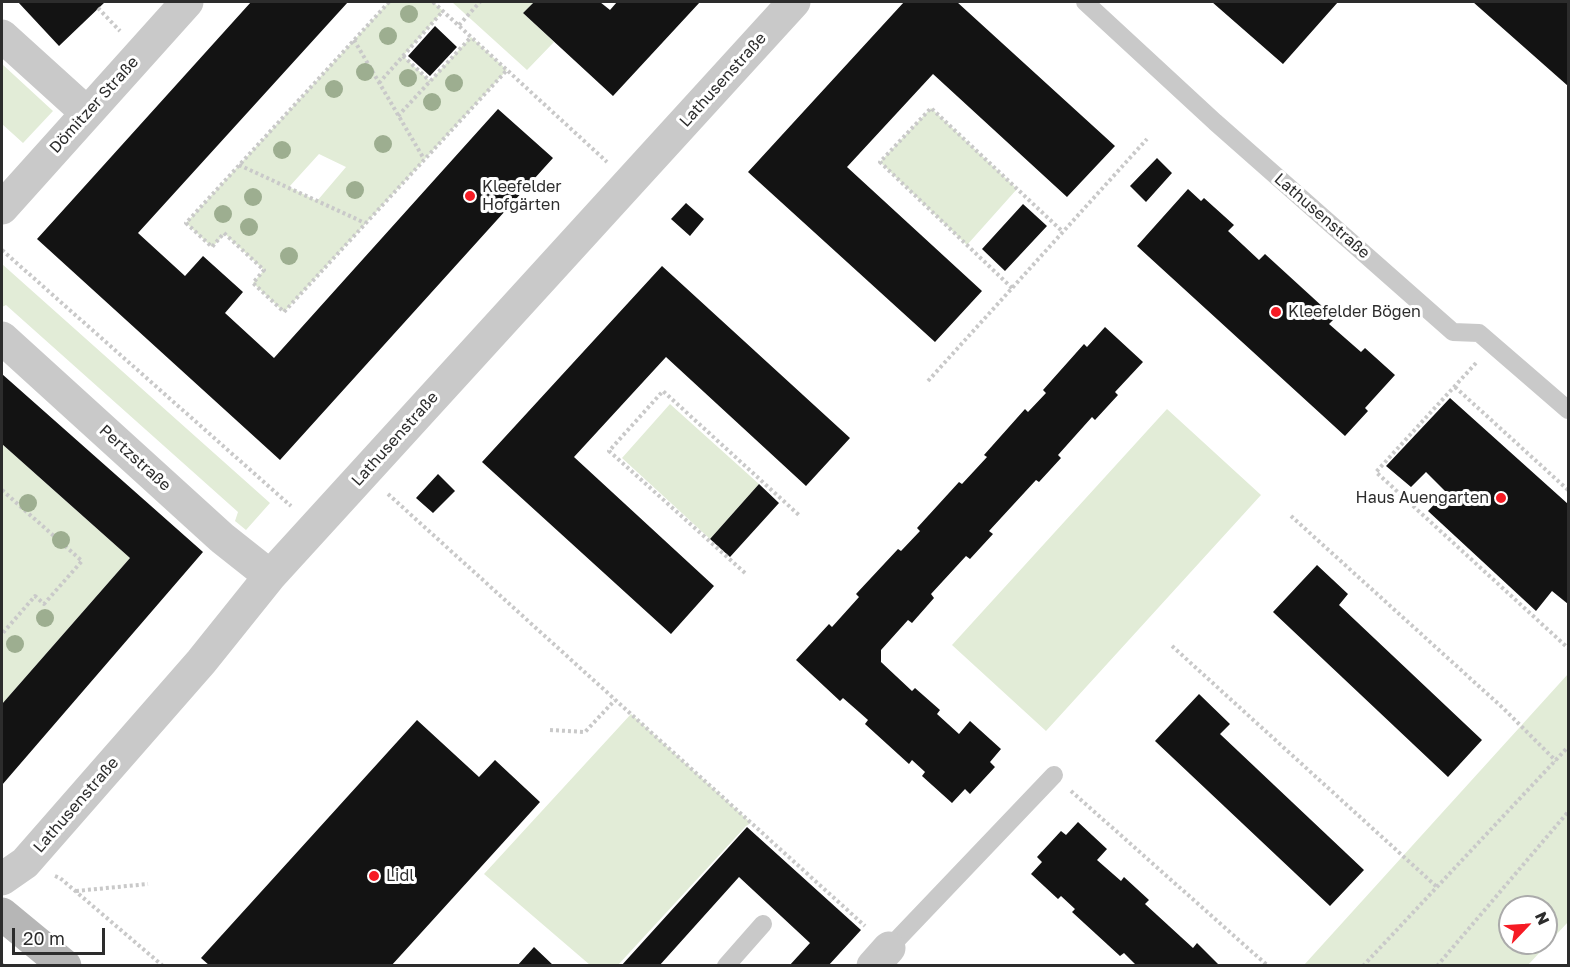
<!DOCTYPE html>
<html>
<head>
<meta charset="utf-8">
<style>
	body { margin:0 }
	#map { position:relative; width:1570px; height:967px; overflow:hidden; background:#fff; font-family:"Golos Text",sans-serif }
	canvas { display:block }
	.frame { position:absolute; inset:0; border:3px solid #2c2c2c; pointer-events:none }
	.north { position:absolute; left:1498px; top:895px; width:60px; height:60px; box-sizing:border-box; background:#fff; border:2px solid #ababab; border-radius:50%; rotate:65deg; font-size:16px; font-weight:700; line-height:24px; text-align:center; color:#2c2c2c }
	.north::after { content:''; display:block; margin:auto; width:21px; height:27px; background:#f61b24; clip-path:polygon(50% 0,100% 100%,50% 72%,0 100%) }
	.scale { position:absolute; left:12px; top:928px; width:93px; height:27px; box-sizing:border-box; border:3px solid #2c2c2c; border-top:0; padding-left:8px; font-size:18px; line-height:21px; white-space:nowrap; color:#2c2c2c; -webkit-text-stroke:4px #fff; paint-order:stroke }
</style>
</head>
<body>
<div id="map">
<canvas width="1570" height="967"></canvas>
<div class="frame"></div>
<div class="north">N</div>
<div class="scale">20 m</div>
</div>
<script>
const ctx = document.querySelector('canvas').getContext('2d');
ctx.lineJoin = 'round';
function fill(path, color) { ctx.fillStyle = color; ctx.fill(path, 'evenodd'); }
const poly = rows => new Path2D(rows.map(r => 'M' + r).join(''));
function strokePath(path, color, width, dash) { ctx.strokeStyle = color; ctx.lineWidth = width; ctx.lineCap = dash ? 'butt' : 'round'; ctx.setLineDash(dash || []); ctx.stroke(path); }
function write(font, color, halo, rows, align = 'center') {
  ctx.font = font + ' "Golos Text",sans-serif'; ctx.lineWidth = 6; ctx.setLineDash([]); ctx.textBaseline = 'middle'; ctx.strokeStyle = halo; ctx.fillStyle = color; for (const [text, x, y, turn = 0] of rows) {
    ctx.save(); ctx.translate(x, y); ctx.rotate((+turn || 0) * Math.PI / 180); ctx.textAlign = isNaN(turn) ? turn : align; if (halo) ctx.strokeText(text, 0, 0); ctx.fillText(text, 0, 0); ctx.restore();
  }
}
fill(poly([
	[389,2,433,2,443,11,403,56,430,81,471,37,507,70,284,312,253,283,264,270,225,234,212,247,186,223],
	[319,154,346,167,317,201,289,187],
	[452,2,534,2,523,13,554,42,527,70],
	[2,64,53,111,23,143,2,124],
	[931,108,1017,189,967,245,880,162],
	[2,264,270,503,246,530,235,521,238,512,6,305,2,307],
	[670,404,759,484,710,539,622,458],
	[1167,409,1261,495,1046,731,952,645],
	[2,444,130,558,2,704],
	[1568,674,1568,922,1528,965,1304,965],
	[1510,907,1546,907,1546,943,1510,943],
	[631,714,751,823,746,826,618,965,590,965,484,874]
]), '#e2ecd7');
fill(poly([
	[18,2,105,2,59,46],
	[251,2,348,2,138,233,185,276,203,256,243,292,225,313,274,358,498,109,553,158,280,460,37,239],
	[534,2,600,2,610,10,617,2,700,2,613,96,523,13],
	[904,2,957,2,1115,146,1067,197,933,74,847,167,982,291,935,342,748,172],
	[1212,2,1338,2,1283,64],
	[1473,2,1568,2,1568,86],
	[435,26,457,47,430,76,408,56],
	[1157,158,1172,173,1146,202,1130,186],
	[1188,189,1201,201,1204,198,1234,225,1228,231,1259,260,1265,254,1335,318,1329,324,1361,352,1365,348,1395,375,1365,408,1368,411,1345,436,1137,246],
	[686,203,704,219,690,236,671,219],
	[1023,204,1047,226,1005,271,982,249],
	[662,266,850,438,806,486,666,357,574,457,714,586,671,634,482,462],
	[1105,327,1143,362,1115,392,1118,395,1095,420,1092,417,1058,455,1061,458,1039,482,1036,480,989,531,993,534,970,559,966,556,931,594,934,598,912,623,908,620,881,650,881,662,912,691,915,688,940,710,937,714,959,734,970,721,1001,749,990,762,995,767,970,794,965,789,952,803,922,776,925,772,924,771,912,760,909,764,865,724,868,720,859,712,843,698,840,701,796,660,829,624,832,627,859,597,856,594,898,549,901,551,920,531,917,528,959,482,962,484,987,457,984,455,1025,409,1028,412,1046,393,1043,390,1084,344,1087,347],
	[2,374,203,552,2,785,2,704,130,558,2,444],
	[1450,398,1568,504,1568,604,1552,591,1536,611,1428,511,1446,492,1426,472,1411,487,1386,466],
	[438,474,455,491,433,513,416,498],
	[759,484,779,503,730,557,710,539],
	[1317,565,1348,594,1339,605,1482,740,1448,777,1273,612],
	[1199,694,1230,724,1220,734,1364,870,1330,906,1155,741],
	[417,720,479,777,495,760,540,802,391,966,210,966,201,958],
	[1078,822,1107,849,1097,860,1121,881,1124,877,1149,900,1145,904,1193,948,1197,943,1220,966,1137,966,1124,953,1120,956,1072,912,1075,909,1061,896,1058,899,1031,874,1042,862,1037,857,1061,831,1066,835],
	[747,827,861,930,828,966,789,966,810,943,739,877,659,966,621,966],
	[534,947,554,966,517,966]
]), '#131313');
strokePath(poly([
	[389,2,186,223,212,247,224,233,264,270,253,283,284,312,507,70],
	[433,2,607,162],
	[98,8,120,31],
	[459,25,480,2],
	[354,40,424,159],
	[403,56,430,81],
	[379,83,443,11],
	[398,116,471,37],
	[239,165,365,223],
	[2,250,291,506],
	[1012,288,880,162,931,108,1063,232],
	[1476,363,1376,472,1568,648],
	[928,381,1147,139],
	[1455,387,1568,490],
	[2,490,82,561,44,604,35,596,2,634],
	[388,494,865,926],
	[1291,516,1504,709,1556,761],
	[745,573,609,451,663,391,800,516],
	[1172,646,1437,887],
	[550,730,585,732,615,700],
	[1071,791,1268,966],
	[55,876,60,878,163,966],
	[76,891,148,884],
	[2,964,3,966],
	[1363,966,1568,747],
	[1437,966,1568,812]
]), '#c9c9c9', 4, [3, 3]);
strokePath(poly([
	[1085,2,1215,122,1453,332,1479,333,1568,410],
	[889,948,1054,775],
	[726,966,763,924]
]), '#c9c9c9', 18);
strokePath(poly([
	[2,36,87,113],
	[2,208,187,2],
	[2,338,222,538,270,576],
	[2,879,25,863,201,662,270,576,794,2],
	[873,966,889,948]
]), '#c9c9c9', 33);
strokePath(poly([
	[2,914,65,966]
]), '#b6b6b6', 33);
ctx.fillStyle = '#9dae90';
for (const [x, y] of [
	[409,14],
	[388,36],
	[365,72],
	[408,78],
	[454,83],
	[334,89],
	[432,102],
	[383,144],
	[282,150],
	[355,190],
	[253,197],
	[223,214],
	[249,227],
	[289,256],
	[28,503],
	[61,540],
	[45,618],
	[15,644]
]) { ctx.beginPath(); ctx.arc(x, y, 9, 0, 2 * Math.PI); ctx.fill(); }
for (const [x, y, r, color] of [
	[470,196,6,"#f61b24"],
	[1276,312,6,"#f61b24"],
	[1501,498,6,"#f61b24"],
	[374,876,6,"#f61b24"]
]) { const dot = new Path2D(); dot.arc(x, y, r, 0, 2 * Math.PI); ctx.fillStyle = color; ctx.fill(dot); strokePath(dot, '#fff', 2); }
write('16px', '#2c2c2c', '#fff', [
	["Lathusenstraße",723,80,-48],
	["Dömitzer Straße",94,105,-48],
	["Lathusenstraße",1322,216,41],
	["Lathusenstraße",395,439,-48],
	["Pertzstraße",135,458,42],
	["Lathusenstraße",76,805,-49]
]);
write('16px', '#2c2c2c', '#fff', [
	["Kleefelder",482,187],
	["Hofgärten",482,205],
	["Kleefelder Bögen",1288,312],
	["Haus Auengarten",1489,498,"right"],
	["Lidl",386,876]
], 'left');
</script>
</body>
</html>
